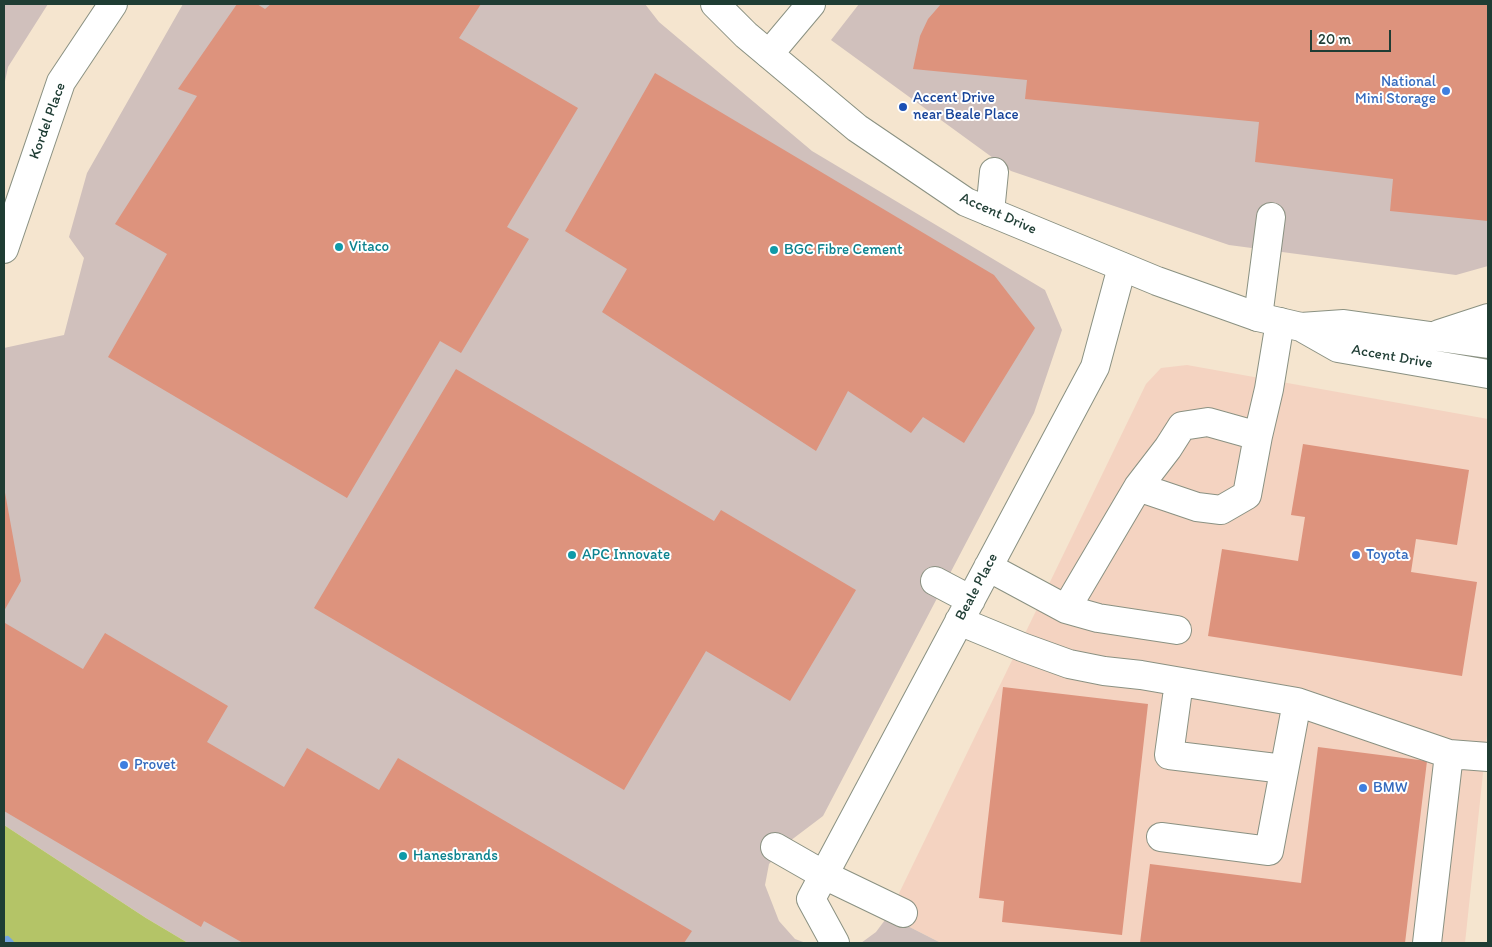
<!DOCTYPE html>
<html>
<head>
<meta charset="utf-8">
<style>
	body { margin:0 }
	#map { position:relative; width:1492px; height:947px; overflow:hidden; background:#f5e5cf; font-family:Itim,sans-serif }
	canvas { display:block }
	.frame { position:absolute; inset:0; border:5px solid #1f3d34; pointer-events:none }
	.scale { position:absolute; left:1310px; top:30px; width:81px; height:22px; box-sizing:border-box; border:2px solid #1f3d34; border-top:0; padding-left:6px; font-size:15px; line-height:18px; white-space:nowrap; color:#1f3d34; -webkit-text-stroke:4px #fff; paint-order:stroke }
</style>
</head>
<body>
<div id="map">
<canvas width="1492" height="947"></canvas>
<div class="frame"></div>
<div class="scale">20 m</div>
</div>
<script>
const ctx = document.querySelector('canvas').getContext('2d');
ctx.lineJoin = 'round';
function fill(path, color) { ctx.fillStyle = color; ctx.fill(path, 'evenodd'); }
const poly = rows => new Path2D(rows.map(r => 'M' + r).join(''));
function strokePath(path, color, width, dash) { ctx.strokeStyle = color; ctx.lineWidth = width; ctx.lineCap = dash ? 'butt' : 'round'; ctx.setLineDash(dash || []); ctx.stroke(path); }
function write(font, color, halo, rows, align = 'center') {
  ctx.font = font + ' Itim,sans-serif'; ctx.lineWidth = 4; ctx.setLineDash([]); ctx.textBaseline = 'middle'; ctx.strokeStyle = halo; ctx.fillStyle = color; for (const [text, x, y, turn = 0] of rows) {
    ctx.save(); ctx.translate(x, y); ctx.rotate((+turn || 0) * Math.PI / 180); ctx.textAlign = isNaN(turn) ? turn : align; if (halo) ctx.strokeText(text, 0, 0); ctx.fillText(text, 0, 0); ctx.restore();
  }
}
fill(poly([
	[1187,365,1488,419,1488,726,1465,943,941,943,888,916,1146,384,1161,368]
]), '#f4d3c1');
fill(poly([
	[4,4,48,4,8,67,4,86],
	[183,4,645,4,659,22,812,151,1045,290,1062,330,1034,413,823,816,790,841,769,864,765,885,779,921,795,939,806,943,188,943,146,918,4,825,4,348,64,335,84,258,69,237,87,173],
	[859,4,1488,4,1488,266,1456,275,1229,245,1011,171,831,40],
	[888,916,941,943,861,943,876,932]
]), '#d0c0bc');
fill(poly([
	[4,825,146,918,188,943,4,943]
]), '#b4c467');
strokePath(poly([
	[4,942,7,940,10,943]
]), '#76a5e0', 8);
fill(poly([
	[237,4,257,4,265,9,271,4,481,4,459,38,578,108,507,227,529,239,461,353,440,341,347,498,108,357,167,254,115,224,197,96,178,89],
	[941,4,1488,4,1488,221,1390,211,1393,179,1255,162,1259,122,1025,99,1027,80,913,69,920,36,928,19],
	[655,73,994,275,1035,328,964,443,923,417,911,433,848,391,816,451,602,312,627,269,565,231],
	[456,369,714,521,721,510,856,590,790,701,706,651,624,790,314,608],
	[1303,444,1469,470,1457,545,1416,539,1411,572,1477,582,1462,676,1208,636,1222,549,1298,561,1305,517,1291,515],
	[4,487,21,581,4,611],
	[5,623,83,669,105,633,228,706,207,742,284,787,307,748,379,790,398,758,692,931,684,943,243,943,204,921,201,927,4,811],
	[1003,687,1148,704,1122,935,1002,922,1004,901,979,898],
	[1318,747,1427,761,1405,943,1140,943,1150,864,1301,883]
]), '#dd937d');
const minor = poly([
	[769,54,811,4],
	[990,212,994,172],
	[4,249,61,82,113,4],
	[1258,317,1271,217],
	[1258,436,1269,389,1280,322],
	[988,567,1066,609,1098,618,1177,630],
	[935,581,971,600],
	[1066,609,1138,487,1168,448,1182,426,1208,422,1258,436,1247,495,1221,510,1197,507,1138,487],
	[959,621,1022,647,1069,664,1104,671,1141,675,1297,702,1269,851,1161,837],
	[1179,682,1169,755,1284,769],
	[1297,702,1449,754,1488,757],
	[775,847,824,875,903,913],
	[835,943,811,899,1095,367,1122,267],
	[1427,943,1449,754]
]);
const major = poly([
	[715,4,746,35,857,128,966,202,1157,281,1258,317,1301,327,1338,348,1488,374],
	[1301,327,1344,324,1488,344],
	[1439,334,1488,318]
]);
strokePath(minor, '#8a9182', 30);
strokePath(major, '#8a9182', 30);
strokePath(minor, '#fff', 28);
strokePath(major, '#fff', 28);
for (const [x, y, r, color] of [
	[1446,91,5,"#3f7fe0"],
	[903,107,5,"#1a4fb4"],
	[339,247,5,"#0f9aa8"],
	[774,250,5,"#0f9aa8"],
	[572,555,5,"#0f9aa8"],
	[1356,555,5,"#3f7fe0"],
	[124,765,5,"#3f7fe0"],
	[1363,788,5,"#3f7fe0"],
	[403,856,5,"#0f9aa8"]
]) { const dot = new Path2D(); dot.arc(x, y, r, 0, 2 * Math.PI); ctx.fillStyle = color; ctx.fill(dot); strokePath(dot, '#fff', 2); }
write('15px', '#366cbe', '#fff', [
	["National",1436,82,"right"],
	["Mini Storage",1436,99,"right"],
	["Toyota",1366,555],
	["Provet",134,765],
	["BMW",1373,788]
], 'left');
write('15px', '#164399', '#fff', [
	["Accent Drive",913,98],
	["near Beale Place",913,115]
], 'left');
write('15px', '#1f3d34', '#fff', [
	["Kordel Place",48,121,-70],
	["Accent Drive",998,214,24],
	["Accent Drive",1392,357,10],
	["Beale Place",977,587,-62]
]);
write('15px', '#0d838f', '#fff', [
	["Vitaco",349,247],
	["BGC Fibre Cement",784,250],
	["APC Innovate",582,555],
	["Hanesbrands",413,856]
], 'left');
</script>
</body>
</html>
